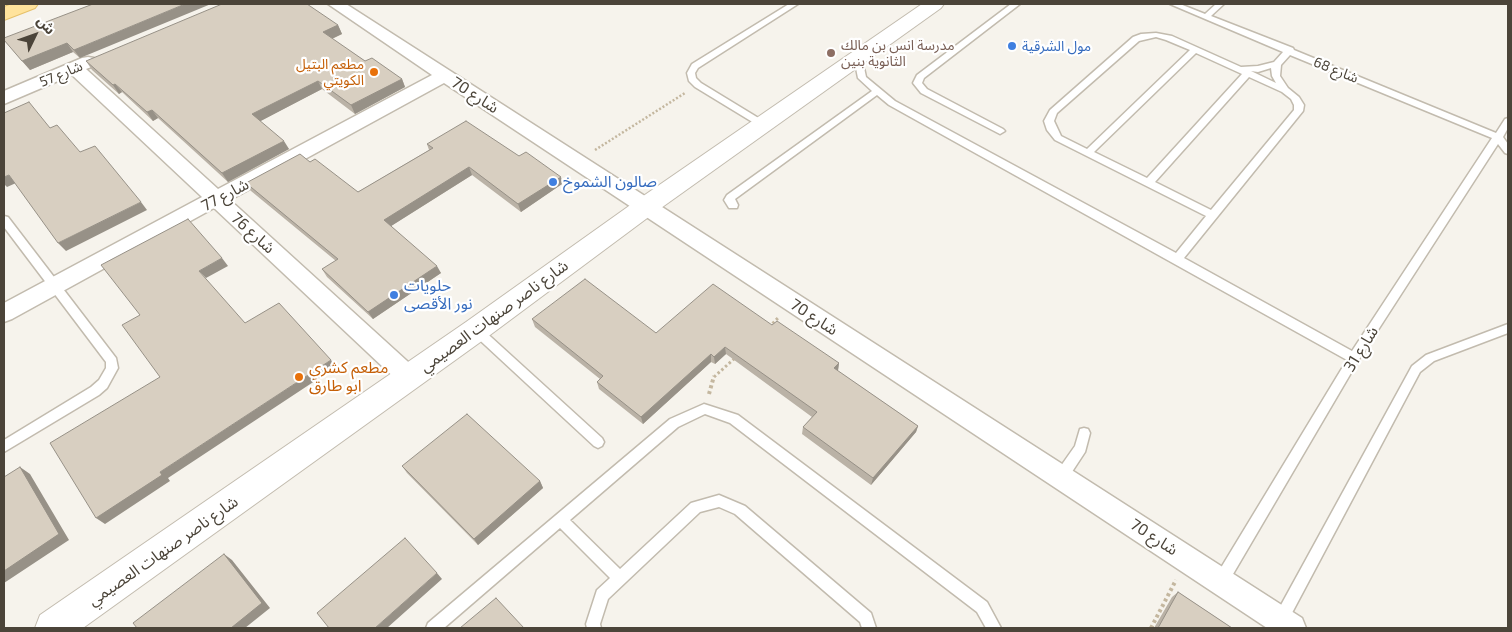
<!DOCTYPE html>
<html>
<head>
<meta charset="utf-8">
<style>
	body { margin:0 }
	#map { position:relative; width:1512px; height:632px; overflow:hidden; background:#f6f3ec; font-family:"Exo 2","Noto Sans Arabic",sans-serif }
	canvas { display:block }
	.frame { position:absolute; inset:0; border:5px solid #4b4439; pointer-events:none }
	.north { position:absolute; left:10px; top:10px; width:50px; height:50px; -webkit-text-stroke:4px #fff; paint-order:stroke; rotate:48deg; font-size:14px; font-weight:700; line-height:20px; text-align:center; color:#4b4439 }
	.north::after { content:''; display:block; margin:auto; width:18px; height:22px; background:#4b4439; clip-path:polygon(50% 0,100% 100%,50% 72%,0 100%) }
</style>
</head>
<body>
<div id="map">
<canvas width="1512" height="632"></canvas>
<div class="frame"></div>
<div class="north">ش</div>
</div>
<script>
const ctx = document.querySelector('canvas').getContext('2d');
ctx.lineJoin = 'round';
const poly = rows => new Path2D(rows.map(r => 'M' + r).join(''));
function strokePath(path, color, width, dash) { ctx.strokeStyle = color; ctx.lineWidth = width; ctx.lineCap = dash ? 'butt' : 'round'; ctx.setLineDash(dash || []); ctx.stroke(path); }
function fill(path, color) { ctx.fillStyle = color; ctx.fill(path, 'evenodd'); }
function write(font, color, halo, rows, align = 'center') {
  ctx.font = font + ' "Exo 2","Noto Sans Arabic",sans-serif'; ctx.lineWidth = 4.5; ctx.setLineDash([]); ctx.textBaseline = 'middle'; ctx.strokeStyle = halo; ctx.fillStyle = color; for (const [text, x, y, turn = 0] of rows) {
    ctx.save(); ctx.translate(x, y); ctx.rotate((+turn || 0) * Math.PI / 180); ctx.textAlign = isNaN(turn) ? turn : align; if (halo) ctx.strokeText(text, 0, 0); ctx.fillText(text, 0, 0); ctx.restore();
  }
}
const service = poly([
	[789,4,798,4,698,68,695,73,696,78,701,83,765,122,765,126,759,126,695,87,689,81,687,73,692,64,789,4],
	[1011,4,1020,4,924,78,922,83,927,89,1003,129,1005,131,1000,134,921,93,913,83,917,75,1011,4],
	[1170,4,1180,4,1205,14,1216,4,1224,4,1211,16,1293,48,1294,50,1496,133,1505,119,1508,118,1508,128,1503,137,1508,144,1508,154,1505,153,1498,144,1358,361,1226,586,1221,588,1216,586,1214,581,1216,576,1347,360,889,105,877,95,735,199,738,205,737,208,729,208,724,200,727,195,872,91,858,78,855,63,861,51,864,50,868,53,863,63,866,77,895,101,1176,253,1206,216,1055,140,1047,130,1044,121,1050,110,1133,37,1141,34,1156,33,1172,36,1241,67,1258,66,1274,62,1283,52,1170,4],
	[1156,37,1166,40,1190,50,1087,149,1061,136,1054,121,1057,113,1139,41,1156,37],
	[1196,53,1242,74,1147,178,1094,152,1196,53],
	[1290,55,1492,138,1352,351,1184,258,1303,111,1304,105,1299,97,1288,88,1280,76,1281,65,1290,55],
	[1271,68,1272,76,1276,83,1251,71,1258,72,1271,68],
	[1249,77,1282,92,1291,99,1294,105,1294,110,1211,210,1155,182,1249,77],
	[4,216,8,217,116,358,118,368,107,388,99,395,4,452,4,440,91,387,99,380,106,368,106,362,4,227,4,216],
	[1508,324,1508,333,1434,361,1420,372,1285,626,1280,628,1275,626,1273,621,1275,616,1412,366,1426,355,1508,324],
	[476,325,480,327,602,438,604,442,602,446,598,448,594,446,472,333,470,330,472,327,476,325],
	[704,404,738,415,987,602,1001,628,986,628,977,612,730,423,705,414,678,427,570,520,620,569,691,503,719,495,745,506,871,613,876,628,862,628,860,622,735,514,719,507,700,512,608,599,600,624,601,628,587,628,586,624,597,590,610,578,560,528,444,628,426,628,428,623,670,419,704,404],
	[1084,428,1088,429,1090,433,1085,452,1066,481,1061,483,1056,481,1055,477,1056,473,1075,446,1080,429,1084,428]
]);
const minor = poly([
	[328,4,346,4,1302,618,1306,628,1267,628,444,83,230,200,417,370,421,377,417,384,409,387,401,384,214,208,12,319,4,322,4,303,202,197,72,75,4,104,4,91,82,58,88,57,94,58,97,62,94,66,86,69,218,189,432,75,328,4]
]);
const tertiary = poly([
	[922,4,944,4,941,8,654,213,486,338,83,628,35,628,40,615,466,322,636,201,922,4]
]);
const primary = poly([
	[12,4,38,4,35,8,4,20,4,7,12,4]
]);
strokePath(service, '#c2bbae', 3);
strokePath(minor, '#c2bbae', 3);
strokePath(tertiary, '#c2bbae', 2);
strokePath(primary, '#e6c16a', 2);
strokePath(poly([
	[595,150,685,93]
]), '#c4b79f', 2.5, [2, 2]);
strokePath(poly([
	[769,327,779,317],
	[714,377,735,358]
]), '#c4b79f', 3, [2.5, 2.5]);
strokePath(poly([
	[709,394,714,376],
	[1151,628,1176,580]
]), '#c4b79f', 4, [3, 3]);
fill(service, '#fff');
fill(minor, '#fff');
fill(tertiary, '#fff');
fill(primary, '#ffe39c');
fill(poly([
	[93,4,80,58,73,52,30,70,4,40],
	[338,25,342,34,332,39,365,61,402,79,405,87,355,114,322,89,260,121,289,149,228,182,158,118,153,121,122,92,119,94,92,70,86,61],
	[427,144,519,156,561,177,562,184,521,212,472,175,391,226,441,273,373,319,327,277,322,269,336,261,251,191,246,183,358,192,429,150],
	[532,319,656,333,772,325,839,363,838,371,918,426,916,432,871,485,802,434,803,427,812,417,726,354,715,364,711,362,643,424,599,389,597,382,600,379,535,327],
	[402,466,540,481,543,488,478,545,407,473],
	[1178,592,1232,628,1154,628,1172,597]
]), '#bab2a6');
fill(poly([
	[185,4,211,4,80,58,74,50],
	[338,25,342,34,327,41,323,32],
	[67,43,73,52,30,70,22,61],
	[402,79,405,87,355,114,351,105],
	[318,81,322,89,257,123,252,114],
	[115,84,122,92,119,94,113,85],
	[152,110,158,118,153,121,147,112],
	[284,141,289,149,228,182,222,173],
	[469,167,472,175,388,228,384,220],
	[9,175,16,183,7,187,5,185,4,186,4,177],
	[561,177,562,184,521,212,518,204],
	[141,202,147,210,66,251,58,243],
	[222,258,228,266,206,278,199,271],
	[437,266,441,273,373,319,368,312],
	[725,347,726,354,715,364,714,357],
	[711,354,711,362,643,424,641,417],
	[331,360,336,367,168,478,170,481,105,524,96,518,160,472],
	[839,363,838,370,833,376,834,368],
	[918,426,916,432,871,485,873,478],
	[20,467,30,474,69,540,4,583,4,571],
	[540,481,543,488,478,545,474,539],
	[224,554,232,560,270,608,245,628,231,628],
	[437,573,442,579,387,628,375,628]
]), '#979187');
const building = poly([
	[93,4,185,4,74,50,67,43,22,61,4,40,4,38,93,4],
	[222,4,307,4,338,25,323,32,365,61,372,58,402,79,351,105,318,81,252,114,284,141,222,173,152,110,147,112,115,84,113,85,86,61,222,4],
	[29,102,50,128,57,125,80,152,95,146,141,202,58,243,9,175,4,177,4,113,29,102],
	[466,121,519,156,526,152,561,177,518,204,469,167,384,220,437,266,368,312,322,269,338,259,246,183,300,154,310,162,315,159,358,192,433,148,427,144,466,121],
	[188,219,222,258,199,271,245,323,279,303,331,360,160,472,162,475,96,518,50,443,160,377,122,325,140,315,101,265,188,219],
	[585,279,656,333,713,284,772,325,777,321,839,363,834,368,918,426,873,478,803,427,817,412,725,347,714,357,711,354,641,417,597,382,603,376,532,319,585,279],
	[467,414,540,481,474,539,402,466,467,414],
	[20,467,59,534,4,571,4,477,20,467],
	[405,538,437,573,375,628,329,628,317,613,405,538],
	[224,554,262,603,231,628,137,628,133,623,224,554],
	[1178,592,1232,628,1158,628,1178,592],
	[496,598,524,628,460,628,496,598]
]);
fill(building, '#d8cfc1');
strokePath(building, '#979187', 1);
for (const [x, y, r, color] of [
	[1012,46,5,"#3f7fe0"],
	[831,53,5,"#8d6e63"],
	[374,72,5,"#e8710a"],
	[553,182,5,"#3f7fe0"],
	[394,295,5,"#3f7fe0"],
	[299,377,5,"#e8710a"]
]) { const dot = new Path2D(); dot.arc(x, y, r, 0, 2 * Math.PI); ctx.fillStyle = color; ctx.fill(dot); strokePath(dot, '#fff', 2); }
write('14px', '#785e54', '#fff', [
	["مدرسة انس بن مالك",841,45],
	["الثانوية بنين",841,61]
], 'left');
write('14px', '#366cbe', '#fff', [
	["مول الشرقية",1022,46]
], 'left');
write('14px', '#c56008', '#fff', [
	["مطعم البتيل",364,64],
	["الكويتي",364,80]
], 'right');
write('14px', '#4b4439', '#fff', [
	["شارع 68",1336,70,22],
	["شارع 57",61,74,-23]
]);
write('16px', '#4b4439', '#fff', [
	["شارع 70",475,95,33],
	["شارع 77",225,195,-28],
	["شارع 76",253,233,42],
	["شارع ناصر صنهات العصيمي",494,316,-36],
	["شارع 70",814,317,33],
	["شارع 31",1361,349,-58],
	["شارع 70",1154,537,33],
	["شارع ناصر صنهات العصيمي",163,551,-35]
]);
write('16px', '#366cbe', '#fff', [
	["صالون الشموخ",563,182],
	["حلويات",404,286],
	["نور الأقصى",404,304]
], 'left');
write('16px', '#c56008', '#fff', [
	["مطعم كشري",309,368],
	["ابو طارق",309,386]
], 'left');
</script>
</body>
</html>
